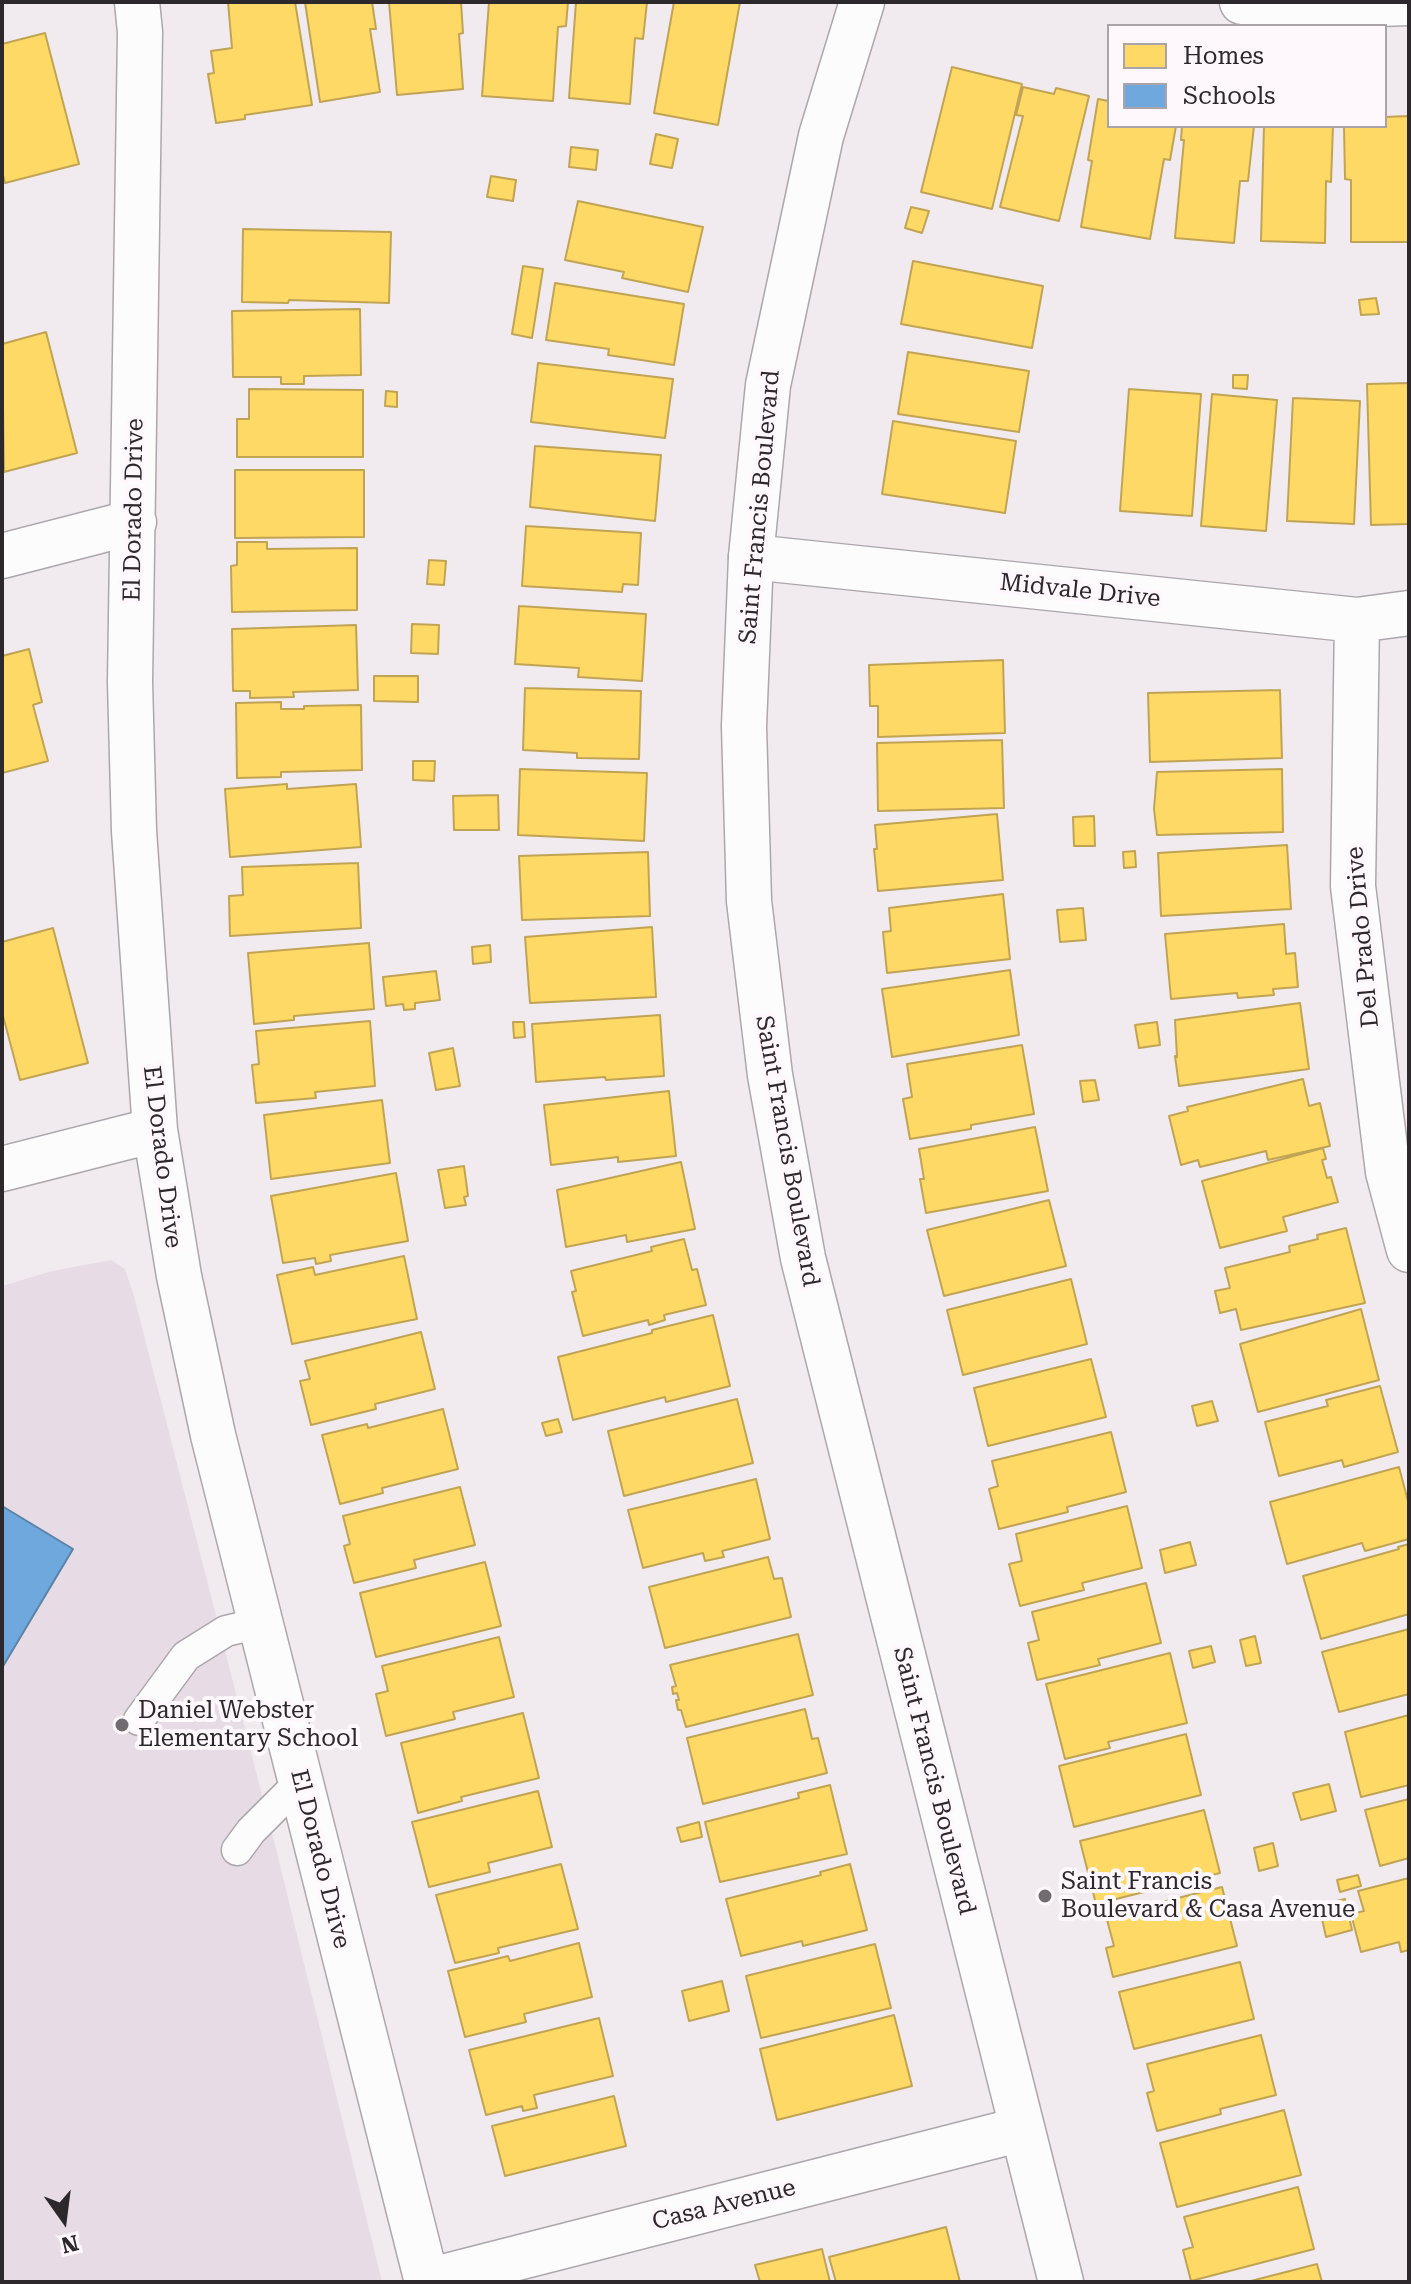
<!DOCTYPE html>
<html>
<head>
<meta charset="utf-8">
<style>
	body { margin:0 }
	#map { position:relative; width:1411px; height:2284px; overflow:hidden; background:#f1ebf0; font-family:"Roboto Serif",serif }
	canvas { display:block }
	.frame { position:absolute; inset:0; border:4px solid #2c282b; pointer-events:none }
	.legend { position:absolute; left:1107px; top:24px; width:280px; height:104px; box-sizing:border-box; background:#fef7fc; border:2px solid #aaa4a8; margin:0; padding:10px 14px; list-style:none; font-size:24px; color:#2c282b }
	.legend li { display:flex; align-items:center; gap:16px; height:40px }
	.legend b { width:40px; border:2px solid #aaa4a8 }
	.north { position:absolute; left:24px; top:2180px; width:80px; height:80px; -webkit-text-stroke:6px #fef7fc; paint-order:stroke; rotate:166deg; font-size:22px; font-weight:700; line-height:32px; text-align:center; color:#2c282b }
	.north::after { content:''; display:block; margin:auto; width:28px; height:36px; background:#2c282b; clip-path:polygon(50% 0,100% 100%,50% 72%,0 100%) }
</style>
</head>
<body>
<div id="map">
<canvas width="1411" height="2284"></canvas>
<div class="frame"></div>
<ul class="legend">
<li><b style="height:22px;background:#ffd966"></b>Homes</li>
<li><b style="height:22px;background:#6fa8dc"></b>Schools</li>
</ul>
<div class="north">N</div>
</div>
<script>
const ctx = document.querySelector('canvas').getContext('2d');
ctx.lineJoin = 'round';
function fill(path, color) { ctx.fillStyle = color; ctx.fill(path, 'evenodd'); }
const poly = rows => new Path2D(rows.map(r => 'M' + r).join(''));
function strokePath(path, color, width, dash) { ctx.strokeStyle = color; ctx.lineWidth = width; ctx.lineCap = dash ? 'butt' : 'round'; ctx.setLineDash(dash || []); ctx.stroke(path); }
function write(font, color, halo, rows, align = 'center') {
  ctx.font = font + ' "Roboto Serif",serif'; ctx.lineWidth = 8; ctx.setLineDash([]); ctx.textBaseline = 'middle'; ctx.strokeStyle = halo; ctx.fillStyle = color; for (const [text, x, y, turn = 0] of rows) {
    ctx.save(); ctx.translate(x, y); ctx.rotate((+turn || 0) * Math.PI / 180); ctx.textAlign = isNaN(turn) ? turn : align; if (halo) ctx.strokeText(text, 0, 0); ctx.fillText(text, 0, 0); ctx.restore();
  }
}
fill(poly([
	[111,1260,125,1269,134,1296,278,1857,382,2282,2,2282,2,1286,52,1271]
]), '#e7dce5');
const homes = poly([
	[228,2,295,2,312,105,245,115,245,119,216,123,208,74,214,73,211,51,232,48,228,2],
	[305,2,372,2,376,29,370,29,380,92,320,102,305,2],
	[389,2,461,2,463,33,459,34,463,89,397,95,389,2],
	[489,2,568,2,566,26,558,27,553,101,482,96,489,2],
	[576,2,647,2,643,39,635,38,630,104,569,98,576,2],
	[674,2,740,2,718,125,654,113,674,2],
	[45,33,79,164,5,183,2,171,2,44,45,33],
	[952,67,1022,84,992,209,921,192,952,67],
	[1023,87,1054,94,1056,88,1089,96,1059,221,1000,207,1023,116,1016,115,1023,87],
	[1098,99,1109,101,1109,126,1176,126,1170,160,1164,159,1150,239,1081,227,1092,161,1088,160,1098,99],
	[1409,116,1409,242,1351,242,1351,180,1345,179,1344,127,1385,126,1385,117,1409,116],
	[1182,126,1254,126,1248,181,1240,181,1234,243,1175,238,1184,140,1181,140,1182,126],
	[1264,126,1333,126,1331,182,1326,181,1325,243,1261,241,1264,126],
	[656,134,678,139,672,168,650,164,656,134],
	[571,147,598,150,596,170,569,167,571,147],
	[491,176,516,180,513,201,487,197,491,176],
	[578,201,703,227,688,292,622,278,624,272,565,260,578,201],
	[911,207,929,211,922,233,905,228,911,207],
	[243,229,391,232,389,303,289,300,288,303,242,302,243,229],
	[913,261,1043,286,1032,348,901,324,913,261],
	[523,266,543,269,532,338,512,334,523,266],
	[555,283,684,304,674,365,608,355,609,349,546,340,555,283],
	[1376,298,1379,314,1361,315,1359,300,1376,298],
	[360,309,361,375,304,376,304,384,281,384,281,377,233,377,232,311,360,309],
	[46,332,77,453,4,472,2,344,46,332],
	[908,352,1029,371,1019,432,898,414,908,352],
	[538,363,673,379,665,438,531,422,538,363],
	[1233,375,1248,375,1247,389,1233,388,1233,375],
	[1409,383,1409,524,1371,525,1367,384,1409,383],
	[249,389,363,390,363,457,237,457,237,419,249,419,249,389],
	[1129,389,1201,394,1192,516,1120,511,1129,389],
	[386,391,397,392,397,407,385,406,386,391],
	[1212,394,1277,400,1266,531,1201,526,1212,394],
	[1293,398,1360,401,1354,524,1287,521,1293,398],
	[893,421,1016,441,1005,513,882,494,893,421],
	[535,446,661,455,655,521,530,507,535,446],
	[235,470,364,470,364,537,235,538,235,470],
	[526,526,641,533,638,585,623,584,622,592,522,586,526,526],
	[237,542,267,542,267,549,357,548,357,610,232,612,231,566,237,565,237,542],
	[429,560,446,561,444,585,427,584,429,560],
	[519,606,646,614,642,681,578,677,579,668,515,664,519,606],
	[412,624,439,625,438,654,411,653,412,624],
	[356,625,358,690,293,692,294,697,250,698,250,691,233,691,232,629,356,625],
	[29,649,42,702,33,705,48,761,2,773,2,656,29,649],
	[1003,660,1005,733,878,737,878,706,870,706,869,665,1003,660],
	[374,676,418,676,418,702,374,701,374,676],
	[525,688,641,691,639,759,577,758,577,753,523,750,525,688],
	[1280,690,1282,758,1150,762,1148,693,1280,690],
	[281,702,281,709,304,709,304,706,361,705,362,770,281,772,281,777,237,778,236,703,281,702],
	[1002,740,1004,808,878,811,877,743,1002,740],
	[413,761,435,761,434,781,413,780,413,761],
	[520,769,647,773,644,841,518,835,520,769],
	[1282,769,1283,832,1157,835,1154,809,1157,772,1282,769],
	[287,784,287,789,356,784,361,847,230,857,225,789,287,784],
	[498,795,499,830,454,830,453,796,498,795],
	[997,814,1003,880,878,891,874,849,877,849,875,825,997,814],
	[1094,816,1095,846,1074,846,1073,817,1094,816],
	[1287,845,1291,909,1161,916,1158,853,1287,845],
	[1135,851,1136,867,1124,868,1123,852,1135,851],
	[648,852,650,916,522,920,519,856,648,852],
	[358,863,361,928,230,936,229,896,243,895,242,867,358,863],
	[1003,894,1010,959,887,973,883,932,891,931,889,908,1003,894],
	[1083,908,1086,940,1060,942,1057,910,1083,908],
	[1284,924,1286,954,1295,953,1298,987,1273,989,1274,995,1238,998,1237,993,1171,999,1165,934,1284,924],
	[652,927,656,997,530,1003,525,937,652,927],
	[53,928,88,1063,20,1080,2,1012,2,942,53,928],
	[369,943,374,1009,294,1016,294,1020,254,1024,248,953,369,943],
	[490,945,491,962,473,964,472,947,490,945],
	[1010,970,1019,1035,892,1057,882,989,1010,970],
	[436,971,440,1000,415,1003,415,1009,404,1010,403,1004,386,1006,383,977,436,971],
	[1300,1003,1309,1069,1179,1086,1175,1056,1177,1057,1175,1020,1300,1003],
	[660,1015,664,1076,606,1080,605,1077,536,1082,532,1024,660,1015],
	[370,1021,375,1086,315,1092,316,1098,256,1103,252,1065,259,1064,256,1031,370,1021],
	[513,1022,524,1022,525,1037,514,1038,513,1022],
	[1157,1022,1160,1045,1139,1048,1135,1025,1157,1022],
	[1022,1045,1034,1114,971,1125,971,1129,910,1139,903,1099,912,1097,907,1064,1022,1045],
	[453,1048,460,1086,436,1090,429,1053,453,1048],
	[1303,1079,1309,1106,1320,1103,1330,1146,1268,1160,1266,1151,1200,1167,1198,1160,1181,1165,1169,1116,1188,1111,1187,1107,1303,1079],
	[1095,1080,1099,1100,1083,1102,1080,1081,1095,1080],
	[669,1091,676,1156,618,1162,618,1157,551,1165,544,1105,669,1091],
	[382,1100,390,1163,271,1179,264,1115,382,1100],
	[1035,1127,1048,1191,926,1213,920,1179,924,1179,919,1149,1035,1127],
	[1323,1148,1326,1159,1322,1160,1327,1178,1331,1177,1338,1202,1283,1217,1287,1231,1220,1248,1202,1181,1323,1148],
	[681,1162,695,1229,627,1242,626,1235,566,1247,557,1190,681,1162],
	[464,1166,468,1196,464,1197,466,1205,445,1208,438,1170,464,1166],
	[396,1173,408,1241,330,1255,331,1261,316,1264,315,1258,283,1263,271,1196,396,1173],
	[1049,1200,1066,1266,944,1296,927,1230,1049,1200],
	[1346,1228,1365,1303,1241,1330,1236,1309,1220,1313,1215,1291,1230,1288,1225,1268,1290,1252,1289,1246,1318,1239,1317,1235,1346,1228],
	[684,1239,692,1270,697,1269,706,1305,664,1315,665,1320,649,1325,648,1320,583,1336,572,1292,576,1291,571,1271,652,1251,651,1247,684,1239],
	[404,1256,417,1319,292,1344,277,1275,313,1267,315,1275,404,1256],
	[1071,1279,1087,1344,963,1375,947,1310,1071,1279],
	[1361,1309,1379,1380,1258,1412,1240,1344,1361,1309],
	[713,1315,730,1386,666,1402,665,1397,573,1420,558,1357,652,1333,652,1330,713,1315],
	[421,1332,435,1389,375,1404,376,1409,311,1425,300,1381,310,1379,305,1361,421,1332],
	[1091,1359,1106,1417,988,1446,974,1388,1091,1359],
	[1380,1386,1398,1452,1344,1467,1342,1460,1279,1476,1265,1422,1328,1406,1326,1400,1380,1386],
	[737,1399,753,1463,624,1496,608,1431,737,1399],
	[1212,1401,1218,1421,1197,1426,1192,1406,1212,1401],
	[443,1409,458,1469,382,1488,383,1493,340,1504,322,1435,367,1424,368,1428,443,1409],
	[558,1419,562,1432,546,1436,542,1423,558,1419],
	[1111,1432,1126,1492,1067,1507,1068,1512,999,1529,989,1489,998,1486,992,1461,1111,1432],
	[1399,1467,1409,1505,1409,1539,1365,1551,1362,1543,1287,1564,1270,1502,1399,1467],
	[756,1479,770,1539,722,1551,724,1557,705,1561,703,1553,643,1568,628,1510,756,1479],
	[460,1487,475,1545,414,1560,416,1568,354,1583,344,1546,350,1544,343,1516,460,1487],
	[1127,1506,1142,1568,1082,1583,1084,1590,1020,1606,1009,1564,1022,1561,1016,1534,1127,1506],
	[1190,1542,1196,1565,1165,1573,1160,1550,1190,1542],
	[1409,1544,1409,1614,1321,1639,1303,1576,1399,1549,1398,1547,1409,1544],
	[768,1557,774,1579,782,1578,791,1617,665,1648,649,1587,768,1557],
	[485,1562,501,1626,376,1657,360,1593,485,1562],
	[1146,1583,1161,1643,1098,1659,1100,1665,1037,1680,1028,1643,1039,1640,1032,1612,1146,1583],
	[1409,1629,1409,1694,1339,1712,1322,1652,1409,1629],
	[798,1634,813,1695,686,1727,681,1710,678,1710,676,1700,679,1700,677,1693,673,1694,672,1687,676,1686,670,1665,798,1634],
	[1255,1636,1261,1663,1246,1666,1240,1640,1255,1636],
	[499,1637,514,1697,453,1712,455,1719,386,1736,376,1694,388,1691,382,1666,499,1637],
	[1211,1646,1215,1662,1193,1668,1189,1651,1211,1646],
	[1170,1653,1187,1723,1108,1742,1110,1748,1065,1759,1046,1684,1170,1653],
	[805,1709,812,1739,818,1738,827,1773,703,1804,687,1738,805,1709],
	[523,1713,539,1778,461,1797,462,1801,418,1813,401,1743,523,1713],
	[1409,1715,1409,1785,1361,1797,1345,1732,1409,1715],
	[1186,1734,1201,1795,1074,1827,1059,1766,1186,1734],
	[1329,1784,1336,1811,1301,1820,1293,1793,1329,1784],
	[830,1785,847,1854,720,1882,705,1822,799,1798,798,1793,830,1785],
	[538,1791,552,1847,488,1863,490,1872,429,1887,412,1822,538,1791],
	[1409,1799,1409,1858,1380,1866,1365,1810,1409,1799],
	[1204,1810,1220,1873,1096,1904,1080,1841,1204,1810],
	[699,1822,702,1837,681,1842,677,1828,699,1822],
	[1273,1843,1278,1866,1259,1871,1254,1848,1273,1843],
	[561,1864,578,1929,498,1948,499,1953,455,1963,436,1895,561,1864],
	[850,1864,867,1930,803,1946,802,1941,741,1956,726,1899,821,1875,820,1872,850,1864],
	[1358,1875,1361,1886,1340,1892,1337,1880,1358,1875],
	[1409,1878,1409,1950,1401,1952,1399,1942,1361,1952,1351,1914,1364,1911,1358,1891,1409,1878],
	[1222,1887,1237,1946,1113,1977,1106,1948,1114,1946,1106,1916,1222,1887],
	[1345,1899,1352,1930,1326,1937,1319,1905,1345,1899],
	[579,1943,592,1997,524,2014,526,2022,465,2037,448,1971,508,1956,510,1961,579,1943],
	[875,1944,891,2008,761,2038,746,1976,875,1944],
	[1240,1962,1254,2019,1134,2049,1119,1992,1240,1962],
	[722,1981,729,2011,689,2021,682,1991,722,1981],
	[894,2015,912,2086,777,2120,760,2049,894,2015],
	[599,2018,613,2076,534,2095,537,2108,523,2111,522,2106,486,2115,469,2050,599,2018],
	[1261,2035,1276,2095,1220,2109,1221,2114,1157,2131,1147,2093,1154,2091,1147,2064,1261,2035],
	[614,2096,626,2146,505,2176,492,2126,614,2096],
	[1284,2110,1301,2175,1177,2207,1160,2143,1284,2110],
	[1298,2187,1314,2249,1191,2281,1183,2250,1193,2247,1184,2217,1298,2187],
	[946,2227,960,2282,836,2282,829,2257,946,2227],
	[822,2249,830,2282,760,2282,755,2265,822,2249],
	[1317,2264,1322,2282,1247,2282,1317,2264]
]);
fill(homes, '#ffd966');
strokePath(homes, '#c0a454', 2);
const schools = poly([
	[2,1506,73,1549,2,1668,2,1506]
]);
fill(schools, '#6fa8dc');
strokePath(schools, '#5b82a7', 2);
const lane = poly([
	[139,1720,186,1656,226,1631,260,1623],
	[237,1850,251,1831,300,1782]
]);
const street = poly([
	[137,2,140,32,130,682,134,831,155,1130,179,1276,213,1435,427,2282],
	[2,556,134,522],
	[751,557,1357,620,1409,613],
	[1357,620,1353,886,1388,1172,1409,1250],
	[2,1169,155,1130],
	[427,2281,1022,2129]
]);
const secondary = poly([
	[862,2,821,136,768,385,751,557,744,726,749,901,770,1075,803,1258,1061,2282],
	[1242,2,1317,6,1409,3]
]);
strokePath(lane, '#aca7ab', 33);
strokePath(street, '#aca7ab', 47);
strokePath(secondary, '#aca7ab', 47);
strokePath(lane, '#fdfcfd', 30);
strokePath(street, '#fdfcfd', 44);
strokePath(secondary, '#fdfcfd', 44);
for (const [x, y, r, color] of [
	[122,1725,8,"#716c70"],
	[1045,1896,8,"#716c70"]
]) { const dot = new Path2D(); dot.arc(x, y, r, 0, 2 * Math.PI); ctx.fillStyle = color; ctx.fill(dot); strokePath(dot, '#fef7fc', 3); }
write('24px', '#2c282b', '#fef7fc', [
	["Saint Francis Boulevard",760,507,-85],
	["El Dorado Drive",134,510,-89],
	["Midvale Drive",1080,591,6],
	["Del Prado Drive",1363,937,-95],
	["Saint Francis Boulevard",787,1151,80],
	["El Dorado Drive",162,1157,83],
	["Saint Francis Boulevard",934,1781,76],
	["El Dorado Drive",320,1859,76],
	["Casa Avenue",724,2205,-14]
]);
write('24px', '#2c282b', '#fef7fc', [
	["Daniel Webster",138,1711],
	["Elementary School",138,1739],
	["Saint Francis",1061,1882],
	["Boulevard & Casa Avenue",1061,1910]
], 'left');
</script>
</body>
</html>
